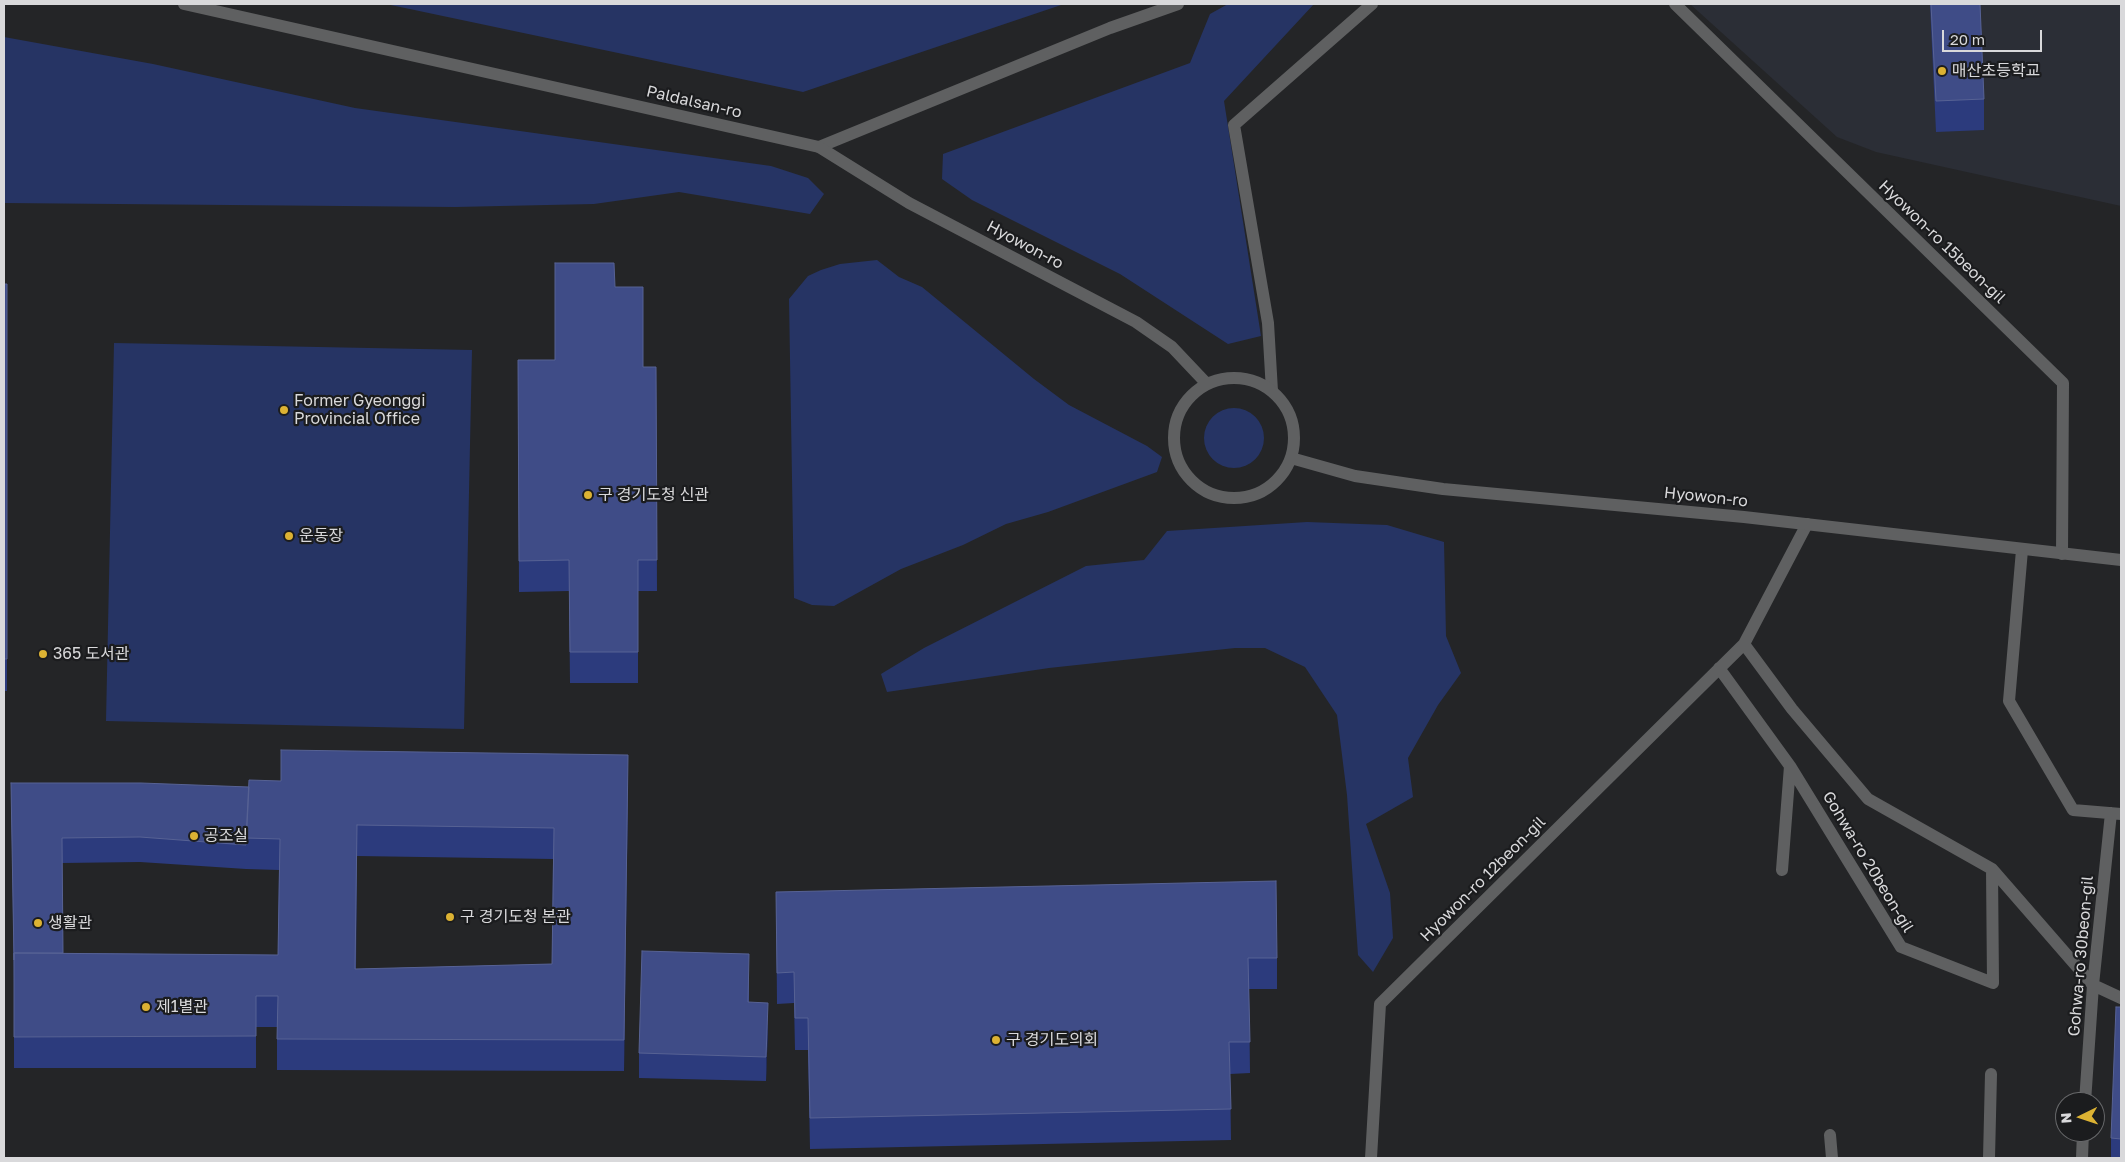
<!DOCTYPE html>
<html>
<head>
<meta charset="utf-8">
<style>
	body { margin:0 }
	#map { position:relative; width:2125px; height:1162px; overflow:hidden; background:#242527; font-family:"Golos Text",sans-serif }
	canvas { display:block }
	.frame { position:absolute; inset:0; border:5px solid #d9d9db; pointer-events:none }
	.north { position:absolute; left:2055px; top:1092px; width:50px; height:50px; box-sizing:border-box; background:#1b1c1e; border:1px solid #67686a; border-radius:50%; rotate:266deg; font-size:14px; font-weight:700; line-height:20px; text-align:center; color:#d9d9db }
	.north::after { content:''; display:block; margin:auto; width:18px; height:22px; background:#dcb233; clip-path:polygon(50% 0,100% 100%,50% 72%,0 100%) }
	.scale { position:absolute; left:1942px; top:30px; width:100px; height:22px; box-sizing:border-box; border:2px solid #d9d9db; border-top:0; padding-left:6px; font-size:15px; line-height:18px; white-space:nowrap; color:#d9d9db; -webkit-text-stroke:4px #1b1c1e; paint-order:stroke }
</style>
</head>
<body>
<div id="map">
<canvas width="2125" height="1162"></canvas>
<div class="frame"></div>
<div class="north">N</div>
<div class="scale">20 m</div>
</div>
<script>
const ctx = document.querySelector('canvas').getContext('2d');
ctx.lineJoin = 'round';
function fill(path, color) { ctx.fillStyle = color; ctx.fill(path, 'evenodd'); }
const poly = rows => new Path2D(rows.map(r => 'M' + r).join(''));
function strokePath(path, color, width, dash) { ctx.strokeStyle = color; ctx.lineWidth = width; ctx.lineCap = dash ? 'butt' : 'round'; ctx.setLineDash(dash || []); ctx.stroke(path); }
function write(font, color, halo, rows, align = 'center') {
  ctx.font = font + ' "Golos Text","Noto Sans KR",sans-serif'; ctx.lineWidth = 4.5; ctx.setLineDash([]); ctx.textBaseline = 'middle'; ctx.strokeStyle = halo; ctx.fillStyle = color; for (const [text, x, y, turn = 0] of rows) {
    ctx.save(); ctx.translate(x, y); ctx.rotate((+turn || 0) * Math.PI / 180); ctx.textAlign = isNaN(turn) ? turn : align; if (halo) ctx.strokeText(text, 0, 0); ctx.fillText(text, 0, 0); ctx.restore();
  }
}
fill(poly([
	[1690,4,2121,4,2121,206,1876,152,1837,137]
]), '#2b2e36');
fill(poly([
	[386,4,1064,4,803,92],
	[1228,4,1314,4,1224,101,1261,336,1228,344,1120,274,972,200,942,179,943,154,1190,63,1210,14],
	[4,37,153,64,355,108,771,166,808,178,824,194,810,214,679,192,594,204,455,207,4,203],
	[877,260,899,277,922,287,1034,379,1069,405,1147,446,1162,457,1157,472,1048,512,1006,524,963,545,901,569,834,606,812,605,794,598,789,299,808,276,821,270,840,264],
	[114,343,472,350,464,729,106,721],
	'1204 438a30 30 0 1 1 60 0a30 30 0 1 1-60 0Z',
	[1307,522,1387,525,1444,542,1446,636,1461,673,1438,705,1408,758,1413,797,1366,824,1390,893,1393,938,1373,972,1358,955,1347,795,1337,715,1305,667,1265,648,1235,648,1049,668,887,692,881,674,924,648,1086,566,1144,560,1167,531]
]), '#263464');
strokePath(poly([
	[1272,391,1268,323,1234,125,1372,4],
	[1830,1135,1832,1158],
	[1989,1158,1991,1074]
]), '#5f6061', 12);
strokePath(poly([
	[1675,4,2063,383,2062,554],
	[819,147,1110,28,1178,4],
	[2022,550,2009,701,2073,810,2121,814],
	[1744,644,1792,709,1868,799,1992,869,2093,985,2121,998],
	[1719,668,1790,766,1782,870],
	[1790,766,1901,947,1993,983,1992,869],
	[2085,1102,2093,985,2111,813],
	[1371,1158,1380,1004,1744,644,1807,524],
	[2082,1158,2083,1132]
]), '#5f6061', 12);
strokePath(poly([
	[184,4,819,147,909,203,1136,322,1172,347,1207,384],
	'1174 438a60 60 0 1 1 120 0a60 60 0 1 1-120 0Z',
	[1291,458,1355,476,1443,489,1744,517,2121,560]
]), '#5f6061', 12);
fill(poly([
	[1930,4,1980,4,1984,99,1984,130,1936,132],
	[4,284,7,284,7,691,4,691],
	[615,287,643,367,656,367,657,591,638,591,638,683,570,683,569,591,519,592,518,360,555,360],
	[281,781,628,786,624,1071,277,1070,277,1027,256,1027,256,1068,14,1068,14,984,11,783,249,787],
	[357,856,553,859,552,964,356,969],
	[140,862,246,869,279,870,278,955,63,953,62,863],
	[776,892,1277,958,1277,989,1249,989,1250,1073,1230,1074,1231,1140,810,1149,808,1050,795,1050,794,1003,777,1004],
	[749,979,749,1002,768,1027,766,1081,639,1078,639,1053],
	[2121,1007,2121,1158,2111,1158,2111,1138]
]), '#2c3b7d');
fill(poly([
	[628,755,628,786,624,1071,624,1040],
	[768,1003,768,1027,766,1081,766,1057]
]), '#212b56');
const building = poly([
	[1931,4,1980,4,1984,99,1936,101,1931,4],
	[555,263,614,263,615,287,643,287,643,367,656,367,657,560,638,560,638,652,570,652,569,560,519,561,518,360,555,360,555,263],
	[4,284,7,284,7,659,4,659,4,284],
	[281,750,628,755,624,1040,277,1039,278,996,256,996,256,1036,14,1037,14,953,278,955,280,839,246,838,249,780,281,781,281,750],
	[357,825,554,828,552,964,355,969,357,825],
	[11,783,141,783,249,787,246,845,140,837,62,838,63,953,14,953,14,960,11,783],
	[1276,881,1277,958,1248,958,1250,1042,1229,1042,1231,1109,810,1118,808,1018,795,1018,794,972,777,973,776,892,1276,881],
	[642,951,749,954,748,1002,768,1003,766,1057,639,1053,642,951],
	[2116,1007,2121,1007,2121,1139,2111,1138,2116,1007]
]);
fill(building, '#3f4c87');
strokePath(building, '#576294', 1);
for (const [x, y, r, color] of [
	[1942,71,5,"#dcb233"],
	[284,410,5,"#dcb233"],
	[588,495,5,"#dcb233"],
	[289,536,5,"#dcb233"],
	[43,654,5,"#dcb233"],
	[194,836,5,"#dcb233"],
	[450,917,5,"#dcb233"],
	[38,923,5,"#dcb233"],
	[146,1007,5,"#dcb233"],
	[996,1040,5,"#dcb233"]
]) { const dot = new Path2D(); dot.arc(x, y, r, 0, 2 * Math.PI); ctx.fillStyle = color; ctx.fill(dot); strokePath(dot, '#1b1c1e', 2); }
write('16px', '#d9d9db', '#1b1c1e', [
	["매산초등학교",1952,71],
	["Former Gyeonggi",294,401],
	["Provincial Office",294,419],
	["구 경기도청 신관",598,495],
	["운동장",299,536],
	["365 도서관",53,654],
	["공조실",204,836],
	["구 경기도청 본관",460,917],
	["생활관",48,923],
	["제1별관",156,1007],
	["구 경기도의회",1006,1040]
], 'left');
write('16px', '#d9d9db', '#1b1c1e', [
	["Paldalsan-ro",694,102,13],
	["Hyowon-ro 15beon-gil",1942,242,44],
	["Hyowon-ro",1025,245,28],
	["Hyowon-ro",1706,497,6],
	["Gohwa-ro 20beon-gil",1868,862,59],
	["Hyowon-ro 12beon-gil",1483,879,-45],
	["Gohwa-ro 30beon-gil",2081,956,-85]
]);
</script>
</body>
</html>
